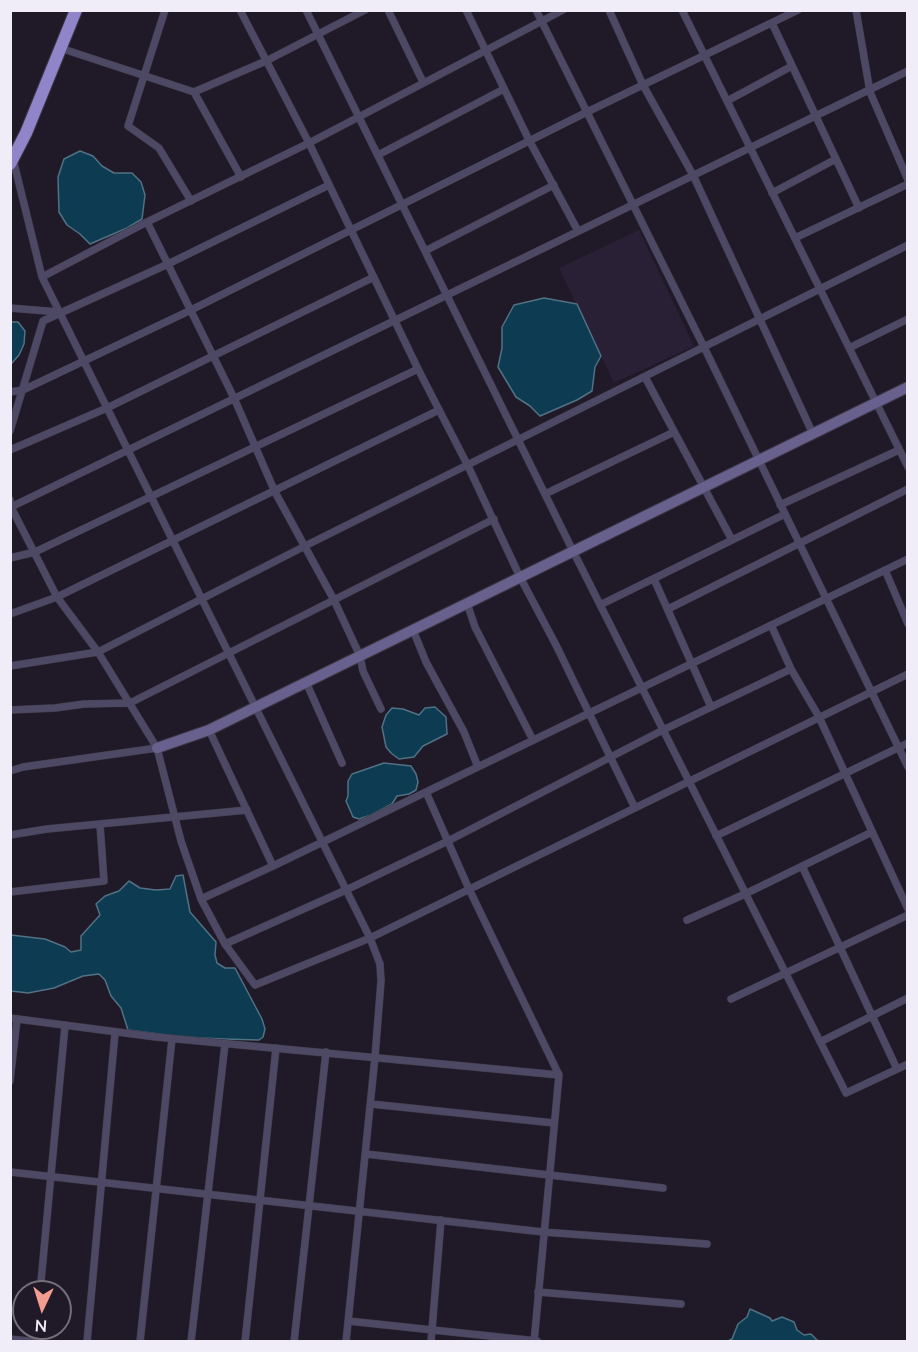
<!DOCTYPE html>
<html>
<head>
<meta charset="utf-8">
<style>
	body { margin:0 }
	#map { position:relative; width:918px; height:1352px; overflow:hidden; background:#201928; font-family:Lato,sans-serif }
	canvas { display:block }
	.frame { position:absolute; inset:0; border:12px solid #f1edf8; pointer-events:none }
	.north { position:absolute; left:12px; top:1280px; width:60px; height:60px; box-sizing:border-box; background:#201928; border:2px solid #746e7b; border-radius:50%; rotate:184deg; font-size:16px; font-weight:700; line-height:24px; text-align:center; color:#f1edf8 }
	.north::after { content:''; display:block; margin:auto; width:21px; height:27px; background:#f59c90; clip-path:polygon(50% 0,100% 100%,50% 72%,0 100%) }
</style>
</head>
<body>
<div id="map">
<canvas width="918" height="1352"></canvas>
<div class="frame"></div>
<div class="north">N</div>
</div>
<script>
const ctx = document.querySelector('canvas').getContext('2d');
ctx.lineJoin = 'round';
function fill(path, color) { ctx.fillStyle = color; ctx.fill(path, 'evenodd'); }
const poly = rows => new Path2D(rows.map(r => 'M' + r).join(''));
function strokePath(path, color, width, dash) { ctx.strokeStyle = color; ctx.lineWidth = width; ctx.lineCap = dash ? 'butt' : 'round'; ctx.setLineDash(dash || []); ctx.stroke(path); }
fill(poly([
	[639,230,694,346,614,383,559,268]
]), '#2a2035');
const water = poly([
	[80,151,93,156,102,166,114,173,132,173,141,182,145,195,142,219,127,228,90,244,80,234,67,225,59,212,58,177,64,159,80,151],
	[544,298,577,304,601,356,595,367,592,391,577,400,540,416,530,406,516,397,498,367,502,348,502,327,514,305,544,298],
	[11,322,18,322,25,331,24,344,19,355,11,364,11,322],
	[435,707,446,717,447,734,423,746,414,757,399,759,391,753,386,747,382,727,386,715,392,708,403,709,419,715,425,708,435,707],
	[384,763,411,766,416,774,418,782,416,790,409,794,397,796,392,804,371,815,359,819,353,817,346,801,348,796,348,781,352,774,384,763],
	[183,875,190,912,216,942,215,955,217,963,225,968,235,968,262,1019,265,1029,263,1037,259,1040,224,1039,182,1037,128,1030,121,1008,111,996,105,980,99,974,83,976,54,988,28,993,11,991,11,935,45,939,65,947,71,952,81,950,81,936,100,915,96,904,105,896,119,891,129,881,140,888,156,890,170,889,176,876,183,875],
	[750,1309,770,1318,772,1321,782,1317,794,1322,797,1330,804,1335,811,1334,818,1341,728,1341,732,1339,738,1324,747,1317,750,1309]
]);
fill(water, '#0d3c52');
strokePath(water, '#517184', 1.5);
const street = poly([
	[165,10,128,126,159,148,191,201],
	[240,10,309,143,418,369,468,466,520,577,557,647,635,808],
	[306,10,573,551,846,1093,908,1064],
	[388,10,423,82],
	[466,10,529,140,578,231],
	[536,10,704,347,908,767],
	[609,10,643,85,693,175,813,434],
	[682,10,908,467],
	[856,10,870,92,908,180],
	[772,23,859,208],
	[60,48,194,92,266,61,365,10],
	[194,92,241,177],
	[727,101,792,66],
	[378,155,504,89],
	[13,159,42,277,370,938,380,964,381,981,375,1057,346,1342],
	[772,193,836,159],
	[147,222,234,398,275,492,334,600,360,656,363,671,381,709],
	[795,238,908,184],
	[425,251,554,185],
	[42,277,147,222,309,143,563,10],
	[10,308,59,312],
	[849,348,908,319],
	[645,377,732,540],
	[10,392,23,390,191,310,587,112,798,10],
	[10,431,43,321,168,264,329,185],
	[10,450,107,408,374,277],
	[545,494,674,432],
	[10,500,11,507,57,597,98,652,157,748,181,841,201,899,225,944,255,985,370,938,908,674],
	[780,505,899,450],
	[11,507,908,71],
	[10,558,35,552,418,369],
	[885,570,908,624],
	[654,579,711,707],
	[467,603,475,627,533,740],
	[600,605,785,514],
	[668,609,908,489],
	[10,614,57,597,439,410],
	[771,625,791,669,819,717,908,909],
	[413,630,426,662,464,732,478,767],
	[10,666,98,652,305,546,908,245],
	[306,682,342,763],
	[10,710,55,708,84,704,130,703,494,519],
	[209,730,273,866],
	[10,771,23,767,157,748],
	[426,792,469,889,559,1075,534,1342],
	[10,835,47,829,247,810],
	[716,836,908,743],
	[802,866,897,1069],
	[10,892,104,881,100,825],
	[201,899,273,866,908,559],
	[687,920,745,894,872,832],
	[225,944,346,890,448,841,663,730,791,669],
	[731,999,908,915],
	[10,1018,156,1037,559,1075],
	[820,1042,908,998],
	[10,1081,17,1019],
	[371,1104,554,1123],
	[366,1154,663,1188],
	[10,1172,543,1232,707,1244],
	[40,1292,65,1026],
	[538,1292,681,1304],
	[348,1321,537,1341],
	[10,1339,38,1342],
	[36,1342,37,1328],
	[87,1342,115,1033],
	[140,1342,172,1039],
	[191,1342,225,1044],
	[245,1342,276,1048],
	[294,1342,326,1052],
	[431,1342,441,1220]
]);
const secondary = poly([
	[157,748,209,730,908,387]
]);
const highway = poly([
	[10,164,26,133,76,10]
]);
strokePath(street, '#3d3745', 8);
strokePath(secondary, '#3d3745', 12);
strokePath(highway, '#3d3745', 14);
strokePath(street, '#4d4965', 7);
strokePath(secondary, '#69618d', 10);
strokePath(highway, '#9185ca', 12);
</script>
</body>
</html>
